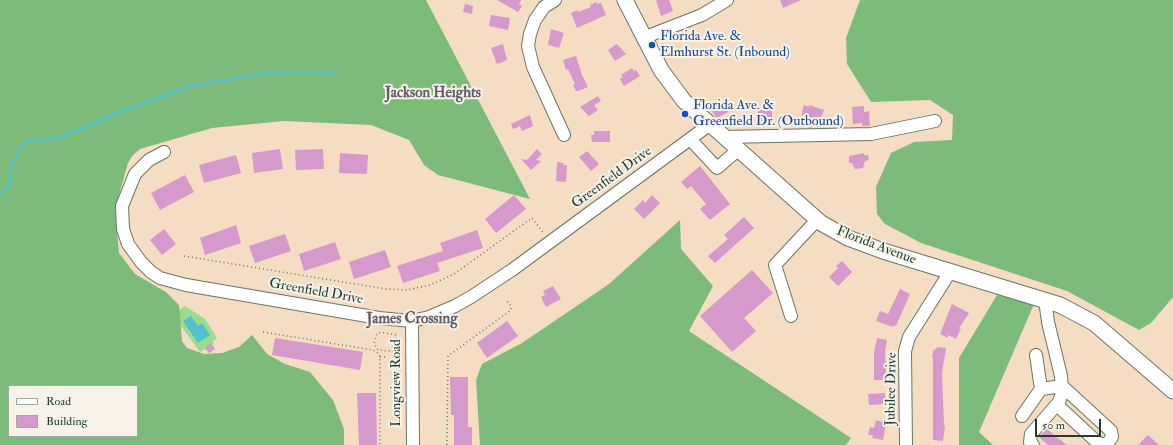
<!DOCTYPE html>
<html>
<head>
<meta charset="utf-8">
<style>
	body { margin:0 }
	#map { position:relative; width:1173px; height:445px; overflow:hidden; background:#f4ddc2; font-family:"IM FELL Double Pica",serif }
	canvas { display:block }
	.legend { position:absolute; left:8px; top:385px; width:130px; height:52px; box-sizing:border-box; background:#f7f3e8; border:1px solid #a1aaa0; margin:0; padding:5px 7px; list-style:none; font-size:12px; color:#1f3d34 }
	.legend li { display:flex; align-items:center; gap:8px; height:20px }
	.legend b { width:20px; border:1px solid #a1aaa0 }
	.scale { position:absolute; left:1035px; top:419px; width:66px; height:18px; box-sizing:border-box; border:2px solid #1f3d34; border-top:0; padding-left:5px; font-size:12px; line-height:14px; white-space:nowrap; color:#1f3d34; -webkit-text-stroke:3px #f7f3e8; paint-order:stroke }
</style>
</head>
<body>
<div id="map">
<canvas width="1173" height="445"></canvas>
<ul class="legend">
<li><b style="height:5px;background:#fff"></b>Road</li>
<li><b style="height:11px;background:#d699cc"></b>Building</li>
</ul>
<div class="scale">50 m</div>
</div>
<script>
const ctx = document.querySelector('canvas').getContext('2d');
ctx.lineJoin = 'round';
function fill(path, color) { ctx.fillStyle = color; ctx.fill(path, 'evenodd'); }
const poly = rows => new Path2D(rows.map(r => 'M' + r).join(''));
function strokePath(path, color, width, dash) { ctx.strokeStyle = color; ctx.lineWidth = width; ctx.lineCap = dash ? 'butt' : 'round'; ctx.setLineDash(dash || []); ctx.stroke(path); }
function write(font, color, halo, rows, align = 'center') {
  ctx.font = font + ' "IM FELL Double Pica",serif'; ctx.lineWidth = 4; ctx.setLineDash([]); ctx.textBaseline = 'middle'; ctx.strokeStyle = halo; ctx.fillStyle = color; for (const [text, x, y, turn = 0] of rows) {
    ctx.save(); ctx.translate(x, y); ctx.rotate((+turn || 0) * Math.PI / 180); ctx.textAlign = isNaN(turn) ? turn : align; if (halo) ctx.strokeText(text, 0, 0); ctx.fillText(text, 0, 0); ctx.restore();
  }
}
fill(poly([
	[185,306,205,319,217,338,213,341,214,343,212,345,215,349,209,353,206,349,200,352,172,314]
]), '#9cdb90');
fill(poly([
	[0,0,426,0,530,199,438,175,424,165,409,140,371,125,284,121,212,128,140,149,133,155,128,163,115,209,119,253,135,274,166,292,179,305,182,341,187,348,204,354,222,353,239,347,252,335,267,354,285,364,310,372,333,400,344,429,344,445,0,445],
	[9,386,137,386,137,436,9,436],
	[860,0,1173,0,1173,297,1151,323,1139,330,1067,291,921,243,885,224,877,214,876,187,891,153,914,142,952,140,953,115,930,100,871,102,847,64,846,38],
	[680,220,681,249,713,286,689,331,851,438,846,445,480,445,476,380,482,364,522,343,609,284],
	[997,295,1034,304,979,432,993,445,959,445,959,358]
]), '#7dbb7a');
fill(poly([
	[191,316,198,326,202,323,210,335,198,343,183,321]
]), '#54c1cc');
strokePath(poly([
	[0,195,10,184,11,167,24,142,63,137,120,112,190,86,267,73,337,72]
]), '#54c1cc', 2.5);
fill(poly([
	[497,0,521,0,519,4,522,6,518,12],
	[656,0,669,0,673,11,661,16],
	[780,0,801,0,783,8],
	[596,2,597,4,601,3,606,15,577,28,571,13,577,10,578,12,591,7,590,5],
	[465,4,473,6,472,14,463,12],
	[491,15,510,18,508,30,489,26],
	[551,29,564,33,559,48,548,45],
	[503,44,507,60,497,64,491,48],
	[617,44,626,54,615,61,608,50],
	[576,56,582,75,588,87,578,91,576,91,573,85,575,84,568,69,566,70,563,60],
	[632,68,634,71,636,70,640,76,624,86,620,79,623,77,621,75],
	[598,96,601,101,594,105,598,110,589,116,580,107],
	[723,101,728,112,717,118,709,108],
	[804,105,809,107,809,105,824,110,818,126,812,124,811,128,799,124],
	[864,106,864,112,869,111,870,126,862,126,862,123,853,124,852,107],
	[758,110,772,110,772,121,758,121],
	[530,115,533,126,522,131,520,126,513,129,511,124],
	[594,131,610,131,610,142,592,142,591,135,594,135],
	[280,149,283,169,254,173,252,153],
	[323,149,324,169,296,170,295,150],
	[537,149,542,154,536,160,541,161,531,170,521,159,527,160],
	[587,151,599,164,591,171,579,157],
	[340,153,368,155,367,174,339,173],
	[864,153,864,155,868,155,869,160,865,161,863,168,855,169,852,163,849,163,849,156],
	[236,155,241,173,204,183,199,165],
	[557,162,564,163,563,165,567,165,566,182,556,181],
	[700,166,730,204,710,220,700,209,706,204,691,186,687,189,681,182],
	[185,175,194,192,160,210,151,193],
	[514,195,526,209,496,233,485,219],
	[652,195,660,203,644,219,634,209,643,200,645,203],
	[744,217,754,228,715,263,708,256,728,239,724,235],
	[236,225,241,243,205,255,200,238],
	[164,229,176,244,162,255,150,240],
	[477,230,483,248,437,263,440,271,403,283,397,266,443,251,440,243],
	[285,234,291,251,255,263,249,246],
	[335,242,341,259,304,271,299,254],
	[385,250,391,267,354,279,349,262],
	[842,261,852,272,838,286,829,277,838,268,836,266],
	[752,270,773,293,744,318,756,331,732,352,700,316],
	[553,286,561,299,546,307,541,297,545,295,543,291],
	[900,289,910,294,896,326,893,325,893,327,876,321,880,311,888,314],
	[952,304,969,313,959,328,961,329,956,339,948,335,948,338,940,334],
	[507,321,518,336,487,358,477,343],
	[275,338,363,352,360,370,272,355],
	[877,338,887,340,885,352,886,380,874,380,874,353],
	[211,343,215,349,209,353,205,348],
	[938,347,946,348,942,373,944,425,945,425,943,441,933,440,933,358,932,358,933,351],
	[450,377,468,377,468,427,472,427,472,445,454,445,454,415,451,415],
	[357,393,376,393,377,445,359,445],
	[885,393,886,404,869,405,868,394],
	[876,420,886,423,883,440,872,438,873,435,868,435,870,427,874,428],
	[1047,428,1055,436,1067,445,1048,445,1039,437],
	[1148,435,1159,445,1138,445]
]), '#d699cc');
const minor = poly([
	[555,0,544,7,535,20,530,34,528,46,533,67,564,135],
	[643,38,702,15,727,0],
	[723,137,871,134,935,121],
	[690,139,717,168,738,150],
	[164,152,149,160,135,174,122,206,123,229,128,244,141,262,151,272,160,278,186,285,379,318,412,321,429,317,455,306,471,297,512,270,709,125],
	[791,316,775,265,817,220],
	[412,321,413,445],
	[1036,355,1041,389],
	[1022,416,1041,389,1062,386,1111,431,1112,437,1107,444,1099,444,1057,405],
	[906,445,905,351,909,337,950,272],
	[1033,445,1030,442,1031,434,1059,402,1062,393,1061,376,1048,322,1045,300]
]);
const major = poly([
	[625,0,661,70,684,101,821,223,848,238,883,251,1060,305,1094,323,1173,391]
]);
strokePath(minor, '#6a7566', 14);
strokePath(major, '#6a7566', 17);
strokePath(poly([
	[184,256,386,289,407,290,430,285,454,274,532,218,544,234],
	[263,332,373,350,378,353,380,357,380,445],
	[395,350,397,348,396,335,381,332,377,334,374,344,378,350,402,352],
	[380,357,388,357],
	[447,445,448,356,511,310,511,306,506,300]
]), '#6a7566', 1.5, [1, 3]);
strokePath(minor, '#fff', 12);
strokePath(major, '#fff', 15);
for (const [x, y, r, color] of [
	[652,45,4,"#1a4fb4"],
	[685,114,4,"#1a4fb4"]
]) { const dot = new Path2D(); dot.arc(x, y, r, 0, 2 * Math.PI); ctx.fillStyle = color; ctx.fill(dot); strokePath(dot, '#f7f3e8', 1.5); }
write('14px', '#164399', '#f7f3e8', [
	["Florida Ave. &",660,37],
	["Elmhurst St. (Inbound)",660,53],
	["Florida Ave. &",693,106],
	["Greenfield Dr. (Outbound)",693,122]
], 'left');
write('14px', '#1f3d34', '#f7f3e8', [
	["Greenfield Drive",612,178,-36],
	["Florida Avenue",876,246,21],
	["Greenfield Drive",316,292,10],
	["Longview Road",397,383,-90],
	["Jubilee Drive",892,389,-89]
]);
write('bold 15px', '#5f5d69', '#f7f3e8', [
	["Jackson Heights",433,94],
	["James Crossing",412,320]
]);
</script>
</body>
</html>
